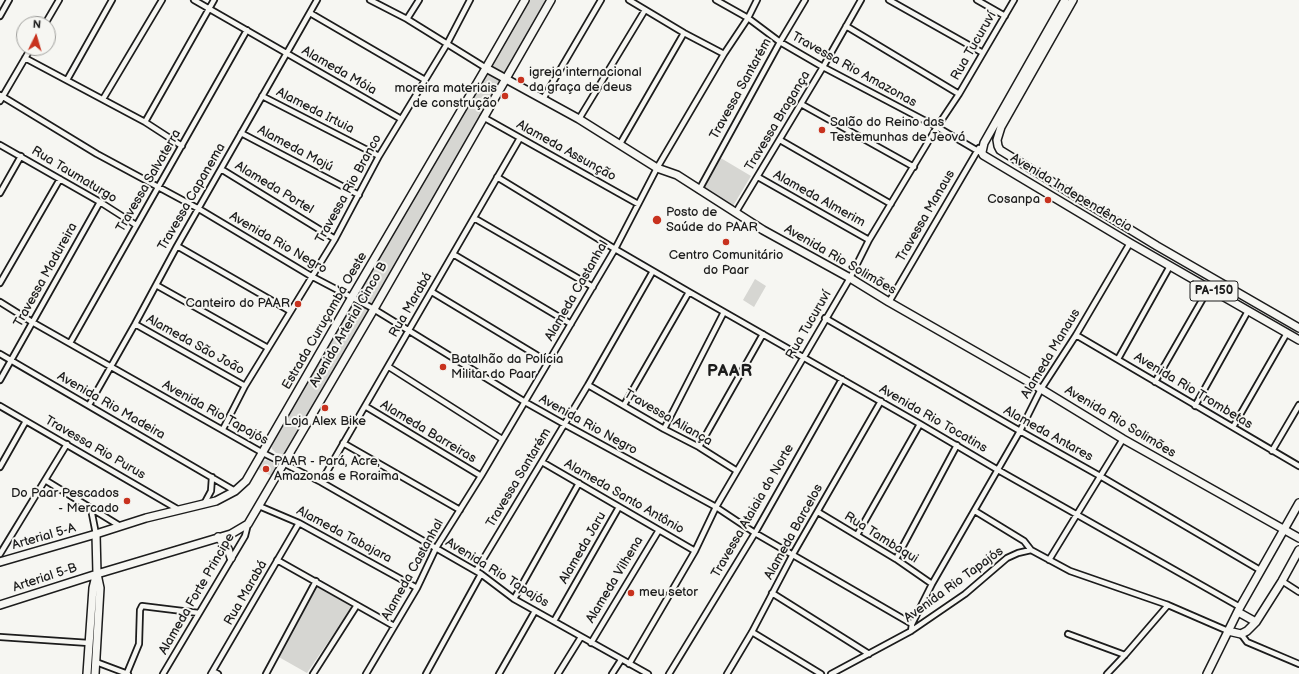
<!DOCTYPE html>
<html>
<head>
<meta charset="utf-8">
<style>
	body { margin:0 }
	#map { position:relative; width:1299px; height:674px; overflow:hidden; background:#f6f6f2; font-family:"Balsamiq Sans",sans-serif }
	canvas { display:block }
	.north { position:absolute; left:16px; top:16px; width:40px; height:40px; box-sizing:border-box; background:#f6f6f2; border:1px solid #9f9f9c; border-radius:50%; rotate:5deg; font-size:11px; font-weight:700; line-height:16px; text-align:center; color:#1c1c1c }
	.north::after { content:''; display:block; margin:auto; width:14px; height:18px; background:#c8321e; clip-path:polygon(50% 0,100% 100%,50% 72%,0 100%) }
</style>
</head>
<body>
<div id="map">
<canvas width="1299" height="674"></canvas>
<div class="north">N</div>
</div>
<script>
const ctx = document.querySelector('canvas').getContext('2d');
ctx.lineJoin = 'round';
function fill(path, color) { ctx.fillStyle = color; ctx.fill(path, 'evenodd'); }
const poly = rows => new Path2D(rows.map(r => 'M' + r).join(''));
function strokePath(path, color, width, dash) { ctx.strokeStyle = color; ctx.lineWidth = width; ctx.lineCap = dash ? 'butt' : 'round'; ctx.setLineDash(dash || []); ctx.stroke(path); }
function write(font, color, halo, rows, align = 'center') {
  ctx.font = font + ' "Balsamiq Sans",sans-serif'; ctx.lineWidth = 4; ctx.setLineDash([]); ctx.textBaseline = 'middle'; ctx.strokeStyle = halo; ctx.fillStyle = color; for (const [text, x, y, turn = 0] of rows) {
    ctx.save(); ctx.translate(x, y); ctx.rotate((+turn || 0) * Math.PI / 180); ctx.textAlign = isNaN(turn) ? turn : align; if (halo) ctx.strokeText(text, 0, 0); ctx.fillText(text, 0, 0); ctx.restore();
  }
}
fill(poly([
	[526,0,550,0,288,453,282,454,276,453,272,449,270,441],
	[719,157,751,176,733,206,701,188],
	[755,279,766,286,754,307,743,300],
	[267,460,275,464,275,469,271,476,258,469,263,461],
	[316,586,352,607,307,673,277,656]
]), '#d6d6d2');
const street = poly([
	[194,0,401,119],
	[370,0,407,19,486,68],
	[629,0,684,33,724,54],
	[716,0,748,18,780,42,823,67,937,127,983,154],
	[889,0,983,53],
	[977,0,1005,16],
	[310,13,425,80],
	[0,16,9,0],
	[407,19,419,0],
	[45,24,59,0],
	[846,26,959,94],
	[25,58,145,122,182,146],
	[67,80,112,0],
	[0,95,97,154,199,209,311,276,372,308,525,402,564,424,716,507,755,533,912,624,911,631],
	[262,96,379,156],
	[103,99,162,0],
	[543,99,601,0],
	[0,101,31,48],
	[801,104,914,167],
	[483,117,638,204],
	[579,119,645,10],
	[145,122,214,0],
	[241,133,359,195],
	[780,140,891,204],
	[620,144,684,33],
	[0,145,100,202,136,225],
	[221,169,335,239],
	[497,177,615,249,689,292,920,424,998,470,1240,607],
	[758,177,869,240],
	[699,190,780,42,805,0],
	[0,193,21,156],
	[736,212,823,67,861,0],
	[474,218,593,287],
	[177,246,290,311],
	[453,254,571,324],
	[0,283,60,179],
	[156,285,268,348],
	[432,292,548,362],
	[0,302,32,322,263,453,321,482,481,574,514,599,648,674],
	[889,302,979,148],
	[825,318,1020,431,1100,476,1260,570],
	[135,324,245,386],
	[1076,335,1299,466],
	[70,343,247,30],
	[0,354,235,491],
	[1118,359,1170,266],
	[389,367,502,439],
	[0,380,100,202],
	[1155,382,1209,288],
	[588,385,664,429,699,447,737,471],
	[89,405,135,324,177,246,317,0],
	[624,405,689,292],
	[0,406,179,510],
	[365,406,481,476],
	[1195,406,1248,311],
	[1233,427,1287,333],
	[223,429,245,386,335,239,379,156,447,44,470,0],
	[664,429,724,312],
	[343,443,460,510],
	[699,447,763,334],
	[1272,451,1299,405],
	[542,462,695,551],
	[0,467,26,421],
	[45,480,120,526],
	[321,482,520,138],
	[204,504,211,491,212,477],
	[259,506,299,523,417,588],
	[91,509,96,534],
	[975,511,1024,541,1031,550],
	[818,512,896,559,932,584],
	[857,535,920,424],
	[0,554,67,444],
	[896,559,957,445],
	[277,560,394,626],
	[1049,560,1123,439],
	[476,571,588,385,653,271],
	[1282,581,1299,592],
	[772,593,869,654],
	[514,599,579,483],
	[554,621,619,507],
	[912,624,932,584,1020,431,1041,389,1076,335,1130,243],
	[752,632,821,674],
	[1068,634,1125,655],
	[1241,634,1247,642,1299,664],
	[0,637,89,643],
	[591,643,659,530],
	[96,662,128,674],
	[629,664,695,551,716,507,850,278,869,240,937,127,959,94,1014,0],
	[213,671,218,674],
	[127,673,139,644,140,610,142,606,199,613],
	[163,674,245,536,248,524],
	[211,674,299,523],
	[266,674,316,581],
	[313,674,357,605],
	[366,674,417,588,436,548,481,476,615,249,657,168,724,54,748,18,757,0],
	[426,674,481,574],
	[499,674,535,611],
	[558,674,581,637],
	[612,674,621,660],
	[669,674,755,533,842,379],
	[727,674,752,632,793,554,881,401],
	[831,674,911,631,965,594,1007,558,1018,553,1031,550,1070,571,1168,605,1228,631],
	[1107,674,1125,655,1168,605]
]);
const secondary = poly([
	[486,68,579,119,657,168,677,175,763,230,850,278,889,302,1041,389,1123,439,1299,538],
	[0,562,96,534],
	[1238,612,1256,622],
	[1228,631,1241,634,1247,631,1256,622,1282,581,1299,550],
	[1207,674,1240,607,1299,503]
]);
const primary = poly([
	[1065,0,984,143,982,152,983,155,1130,243,1299,340],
	[1073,0,1001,127,997,140,998,146,1000,150,1157,246,1299,328],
	[218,537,228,549,231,558],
	[0,605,97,574,231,534,248,524,374,309,551,0],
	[87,674,93,588,96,576],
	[95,674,100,588,97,574,96,534,146,518,216,501,235,491,246,481,352,297,486,68,525,0]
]);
strokePath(street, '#1c1c1c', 8);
strokePath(secondary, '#1c1c1c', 10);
strokePath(primary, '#1c1c1c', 10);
strokePath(street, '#f6f6f2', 4.5);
strokePath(secondary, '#f6f6f2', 7);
strokePath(primary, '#f6f6f2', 7);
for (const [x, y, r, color] of [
	[521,80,4,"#c8321e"],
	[505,96,4,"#c8321e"],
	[822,130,4,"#c8321e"],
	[1048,200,4,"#c8321e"],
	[657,220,5,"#c8321e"],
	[726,242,4,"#c8321e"],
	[298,304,4,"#c8321e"],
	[443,367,4,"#c8321e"],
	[325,408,4,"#c8321e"],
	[266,469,4,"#c8321e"],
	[127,501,4,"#c8321e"],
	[631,593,4,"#c8321e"]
]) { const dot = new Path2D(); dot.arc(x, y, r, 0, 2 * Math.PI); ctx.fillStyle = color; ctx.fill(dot); strokePath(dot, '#f6f6f2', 1.5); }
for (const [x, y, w] of [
	[1214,291,48]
]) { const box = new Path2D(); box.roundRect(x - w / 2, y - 10, w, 20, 3); ctx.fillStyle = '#f6f6f2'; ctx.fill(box); strokePath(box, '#1c1c1c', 1); }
write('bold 12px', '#1c1c1c', null, [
	["PA-150",1214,291]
]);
write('13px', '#1c1c1c', '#f6f6f2', [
	["Rua Tucuruví",974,46,-60],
	["Travessa Rio Amazonas",854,70,29],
	["Alameda Móia",339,71,30],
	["Travessa Santarém",741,89,-61],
	["Alameda Irtuia",315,111,27],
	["Travessa Bragança",778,121,-59],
	["Alameda Mojú",295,149,28],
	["Alameda Assunção",566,151,29],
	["Rua Taumaturgo",74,175,31],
	["Travessa Salvaterra",149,181,-60],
	["Alameda Portel",274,188,31],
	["Travessa Rio Branco",349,189,-61],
	["Avenida Independência",1071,193,31],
	["Travessa Capanema",192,197,-60],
	["Alameda Almerim",819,199,29],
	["Travessa Manaus",926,216,-60],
	["Avenida Rio Negro",278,243,30],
	["Avenida Rio Solimões",840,260,30],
	["Travessa Madureira",46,275,-61],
	["Alameda Castanhal",577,291,-60],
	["Rua Marabá",411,305,-60],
	["Estrada Curuçambá Oeste",325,321,-60],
	["Avenida Arterial Cinco B",349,325,-60],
	["Rua Tucuruví",809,325,-60],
	["Alameda São João",195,345,29],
	["Alameda Manaus",1051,354,-59],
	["Avenida Rio Trombetas",1193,391,31],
	["Avenida Rio Madeira",111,406,30],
	["Avenida Rio Tapajós",215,413,29],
	["Travessa Aliança",668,418,30],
	["Avenida Rio Tocatins",933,419,30],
	["Avenida Rio Solimões",1120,422,31],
	["Avenida Rio Negro",588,425,29],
	["Alameda Barreiras",428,432,31],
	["Alameda Antares",1048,434,29],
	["Travessa Rio Purus",95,448,30],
	["Travessa Santarém",519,478,-59],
	["Alameda Santo Antônio",624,497,30],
	["Travessa Ataiaia do Norte",753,511,-60],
	["Alameda Barcelos",794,532,-61],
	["Alameda Tabajara",344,535,28],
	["Arterial 5-A",44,537,-16],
	["Rua Tambaqui",881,538,32],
	["Alameda Jaru",583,548,-60],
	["Alameda Castanhal",413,570,-61],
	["Avenida Rio Tapajós",497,573,32],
	["Arterial 5-B",45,578,-18],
	["Alameda Vilhena",615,580,-59],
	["Avenida Rio Tapajós",954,585,-36],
	["Rua Marabá",246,593,-60],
	["Alameda Forte Principe",197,594,-60]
]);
write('13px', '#1c1c1c', '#f6f6f2', [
	["igreja internacional",529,73],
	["da graça de deus",529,88],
	["moreira materiais",497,89,"right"],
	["de construção",497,104,"right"],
	["Salão do Reino das",830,123],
	["Testemunhas de Jeová",830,138],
	["Cosanpa",1040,200,"right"],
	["Posto de",666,213],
	["Saúde do PAAR",666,228],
	["Centro Comunitário",726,256,"center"],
	["do Paar",726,271,"center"],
	["Canteiro do PAAR",290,304,"right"],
	["Batalhão da Polícia",451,360],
	["Militar do Paar",451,375],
	["Loja Alex Bike",325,422,"center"],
	["PAAR - Pará, Acre,",274,462],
	["Amazonas e Roraima",274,477],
	["Do Paar Pescados",119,494,"right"],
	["- Mercado",119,509,"right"],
	["meu setor",639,593]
], 'left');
ctx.letterSpacing = '1px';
write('bold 17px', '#1c1c1c', '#f6f6f2', [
	["PAAR",730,372]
]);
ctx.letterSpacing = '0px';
</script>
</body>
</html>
